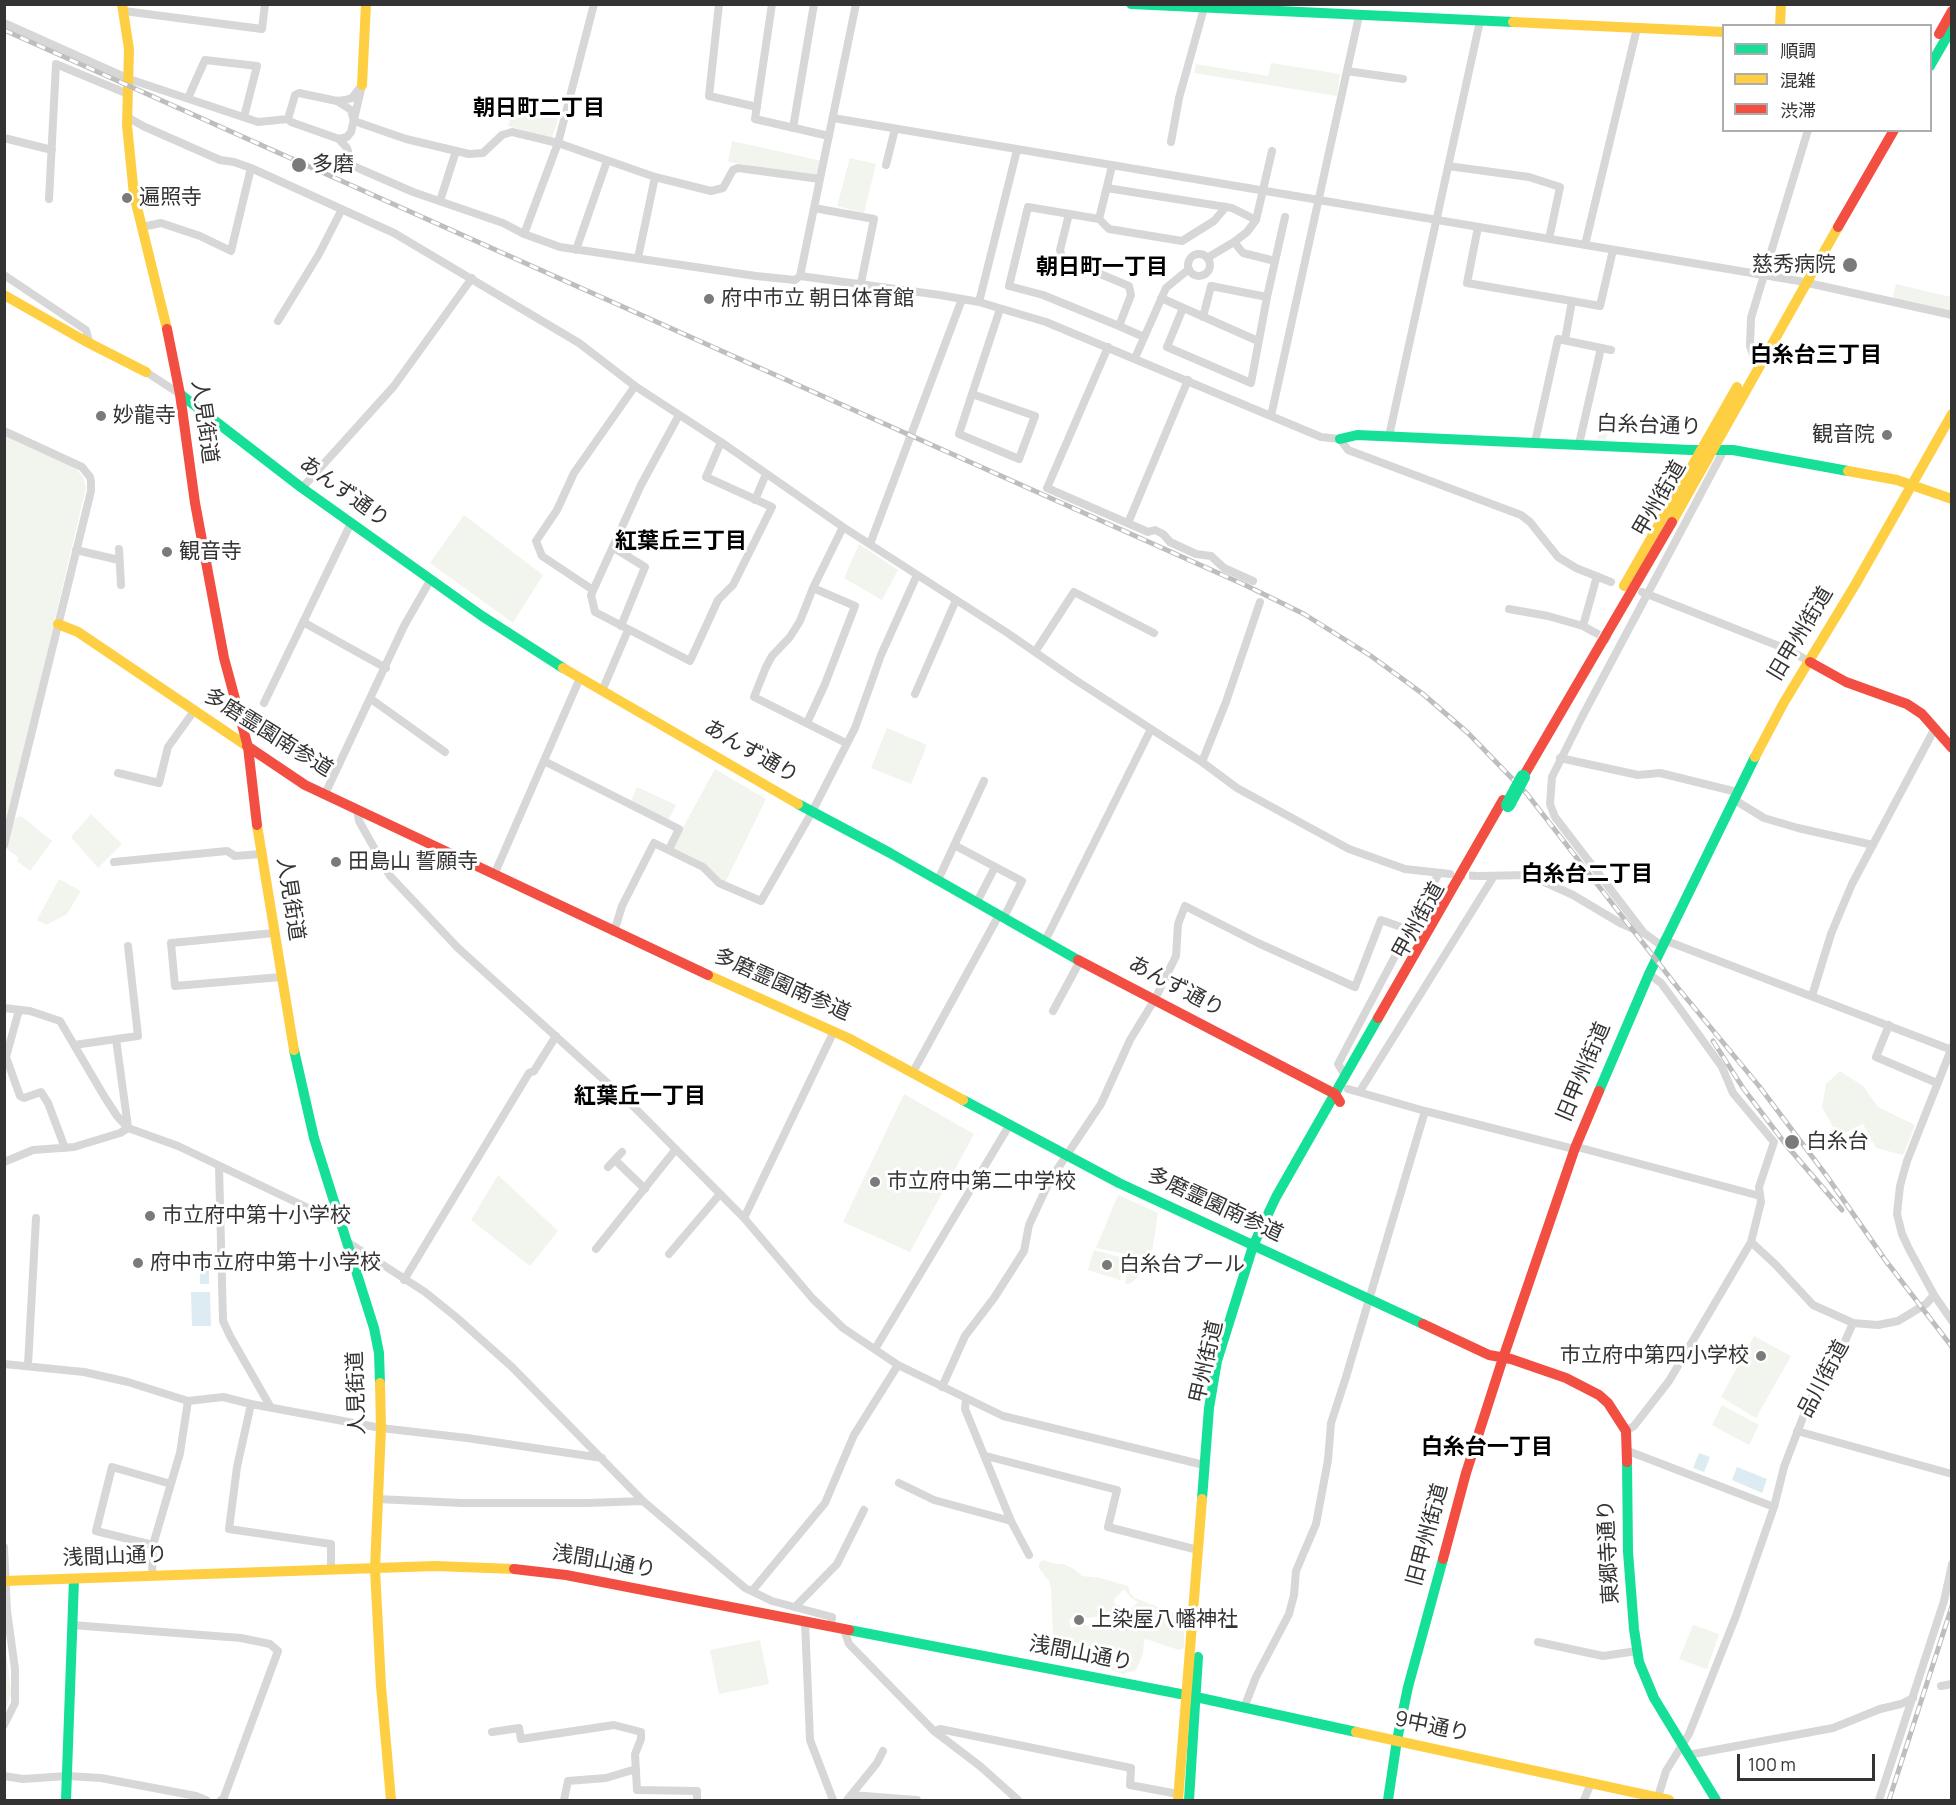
<!DOCTYPE html>
<html>
<head>
<meta charset="utf-8">
<style>
	body { margin:0 }
	#map { position:relative; width:1956px; height:1805px; overflow:hidden; background:#fff; font-family:Manrope,"Noto Sans JP",sans-serif }
	canvas { display:block }
	.frame { position:absolute; inset:0; border:6px solid #333; pointer-events:none }
	.legend { position:absolute; left:1722px; top:24px; width:210px; height:108px; box-sizing:border-box; background:#fff; border:2px solid #adadad; margin:0; padding:8px 10px; list-style:none; font-size:18px; color:#333 }
	.legend li { display:flex; align-items:center; gap:12px; height:30px }
	.legend b { width:30px; border:2px solid #adadad }
	.scale { position:absolute; left:1737px; top:1754px; width:138px; height:27px; box-sizing:border-box; border:3px solid #333; border-top:0; padding-left:8px; font-size:18px; line-height:21px; white-space:nowrap; color:#333; -webkit-text-stroke:4px #fff; paint-order:stroke }
</style>
</head>
<body>
<div id="map">
<canvas width="1956" height="1805"></canvas>
<div class="frame"></div>
<ul class="legend">
<li><b style="height:8px;background:#16e098"></b>順調</li>
<li><b style="height:8px;background:#ffcf43"></b>混雑</li>
<li><b style="height:8px;background:#f24e42"></b>渋滞</li>
</ul>
<div class="scale">100 m</div>
</div>
<script>
const ctx = document.querySelector('canvas').getContext('2d');
ctx.lineJoin = 'round';
function fill(path, color) { ctx.fillStyle = color; ctx.fill(path, 'evenodd'); }
const poly = rows => new Path2D(rows.map(r => 'M' + r).join(''));
function strokePath(path, color, width, dash) { ctx.strokeStyle = color; ctx.lineWidth = width; ctx.lineCap = dash ? 'butt' : 'round'; ctx.setLineDash(dash || []); ctx.stroke(path); }
function write(font, color, halo, rows, align = 'center') {
  ctx.font = font + ' Manrope,"Noto Sans JP",sans-serif'; ctx.lineWidth = 6; ctx.setLineDash([]); ctx.textBaseline = 'middle'; ctx.strokeStyle = halo; ctx.fillStyle = color; for (const [text, x, y, turn = 0] of rows) {
    ctx.save(); ctx.translate(x, y); ctx.rotate((+turn || 0) * Math.PI / 180); ctx.textAlign = isNaN(turn) ? turn : align; if (halo) ctx.strokeText(text, 0, 0); ctx.fillText(text, 0, 0); ctx.restore();
  }
}
fill(poly([
	[1271,63,1340,74,1337,96,1194,73,1196,64,1268,76],
	[514,106,558,119,552,138,508,126],
	[732,141,822,161,819,176,728,162],
	[850,158,876,164,864,213,837,206],
	[1896,284,1951,297,1951,314,1892,300],
	[1604,412,1612,415,1606,440,1597,439],
	[5,435,74,467,83,477,86,488,5,829],
	[464,515,543,575,513,623,430,563],
	[859,544,898,570,882,600,844,578],
	[887,728,927,745,911,784,871,768],
	[715,769,766,799,725,883,674,850,673,846],
	[637,787,676,805,667,823,631,801],
	[91,814,122,844,98,868,71,837],
	[21,816,52,841,30,871,17,861,19,858,7,849,14,819],
	[59,879,81,891,67,914,46,925,37,920],
	[1840,1071,1863,1086,1878,1107,1915,1125,1903,1155,1876,1148,1863,1124,1838,1136,1822,1107,1826,1084],
	[904,1094,974,1134,910,1252,843,1222],
	[498,1175,558,1231,530,1266,471,1220],
	[1118,1195,1158,1213,1151,1259,1096,1248],
	[1094,1250,1126,1259,1120,1280,1088,1270],
	[1132,1262,1138,1271,1137,1278,1131,1283,1125,1284,1129,1263],
	[1754,1336,1791,1356,1756,1418,1721,1397],
	[1722,1405,1759,1425,1749,1445,1712,1425],
	[1042,1560,1056,1564,1063,1564,1074,1569,1082,1576,1100,1578,1128,1586,1130,1593,1135,1598,1170,1612,1181,1615,1184,1617,1184,1648,1179,1650,1146,1639,1144,1640,1143,1654,1136,1670,1123,1674,1088,1663,1069,1653,1056,1642,1053,1636,1051,1588,1049,1581,1039,1568,1039,1564],
	[1123,1590,1125,1590,1130,1597,1138,1602,1130,1610,1115,1604,1114,1599],
	[1075,1613,1081,1613,1087,1618,1101,1616,1105,1618,1108,1625,1107,1629,1102,1630,1085,1625,1071,1628,1069,1621],
	[1693,1625,1719,1634,1707,1669,1679,1659],
	[760,1640,769,1684,719,1694,710,1650],
	[4,1656,7,1658,11,1694,6,1710,4,1709]
]), '#f1f5ed');
fill(poly([
	[200,1266,209,1266,209,1284,200,1284],
	[191,1292,210,1292,211,1326,192,1326],
	[1699,1453,1710,1457,1704,1472,1693,1468],
	[1737,1467,1767,1479,1762,1493,1732,1480]
]), '#ddebf3');
strokePath(poly([
	[1592,631,1613,642],
	[1457,875,1479,876]
]), '#d6d6d6', 8, [8, 4]);
strokePath(poly([
	[719,4,709,96,757,107],
	[772,4,755,119,829,136],
	[124,11,262,29,265,4],
	[4,23,129,79,258,122,288,119],
	[1347,71,1403,79],
	[362,85,351,132,347,137,339,139,291,122,288,119,295,95,299,93,337,101,345,100,352,98,362,85],
	[188,98,205,60,257,66,244,117],
	[337,101,351,110,354,121,406,139,469,154,483,153,502,135,512,132,558,143,655,177,711,191,723,188,733,170,738,168,820,179],
	[127,117,143,126,220,160,234,162,251,168,394,233,579,343,635,386,721,442,843,527,1006,632,1074,679,1202,762,1237,788,1349,849,1405,869,1450,874],
	[833,118,1799,281,1952,315],
	[793,128,814,4],
	[4,138,52,150],
	[339,139,347,148,352,165,360,169,413,192,503,223,524,234,560,247,756,276,795,280,800,276,940,295,979,302,1046,322,1321,437,1340,439,1348,450,1521,515,1530,522,1558,557,1576,568,1611,582],
	[1171,142,1179,98,1204,8],
	[886,165,895,129],
	[1112,166,1099,219,1028,207,1009,286,1043,295,1119,326],
	[1448,166,1529,177,1560,187,1549,239],
	[1107,188,1232,208,1256,220],
	[49,199,56,64,128,94],
	[440,201,456,151],
	[814,208,874,219,861,283],
	[1069,214,1060,250,1062,258,1129,286,1131,295,1119,326,1144,337],
	[1099,219,1109,229,1182,241,1214,221,1226,207],
	[142,227,161,223,200,236,231,251,251,168],
	[1478,227,1467,283,1572,301,1600,306,1613,250],
	[524,234,558,143,594,4],
	[1234,242,1243,253,1275,261],
	[1585,245,1637,28],
	[576,250,607,161],
	'1188 265a11 11 0 1 1 22 0a11 11 0 1 1-22 0Z',
	[638,258,655,177],
	[1207,258,1234,242,1247,232,1256,220,1272,151],
	[4,275,86,330,90,344],
	[800,276,856,4],
	[1161,298,1258,341],
	[979,302,1017,150],
	[1183,308,1167,347,1251,383,1267,297,1285,217],
	[1203,317,1211,286,1267,297],
	[278,321,319,254,342,209],
	[1565,340,1572,301],
	[1108,347,1047,488,1148,532,1155,530,1163,534,1170,542,1196,554,1211,556,1224,568,1253,581],
	[1754,357,1750,346,1751,318,1808,130],
	[1135,358,1166,288,1189,269],
	[146,372,180,394],
	[972,394,1035,416,1019,459,959,434,972,394,1000,309],
	[679,415,641,485,591,595,595,612,690,661,718,600,733,585,772,507,706,477,721,442],
	[1271,416,1359,16],
	[4,431,82,467,90,477,91,482,91,491,4,845],
	[1389,436,1480,21],
	[1535,442,1558,339,1611,350],
	[1579,444,1601,348],
	[302,488,394,386,472,278],
	[755,500,766,474],
	[1128,523,1188,380],
	[843,527,813,588,800,621,790,637,772,656,766,667,754,697,846,743],
	[870,544,962,299],
	[614,548,645,567,621,626],
	[119,549,121,585],
	[76,550,119,560],
	[593,590,542,556,536,541,557,510,574,473,635,386],
	[1642,592,1789,650,1810,662],
	[1509,609,1548,616,1583,626],
	[303,622,386,668],
	[1592,631,1583,626,1597,576],
	[1035,652,1074,592,1154,633],
	[602,691,628,630],
	[915,694,956,600],
	[371,699,445,752],
	[264,703,351,523],
	[807,723,825,684,855,606,813,588],
	[1560,758,1638,775,1660,773,1737,792],
	[544,761,679,829,669,849],
	[1202,762,1226,702,1260,602],
	[118,773,159,783,168,747,194,711],
	[325,794,404,626,431,579],
	[1733,799,1764,818,1798,828,1873,845],
	[357,809,359,821,390,876,458,948,634,1107,744,1218,813,1299,843,1328,898,1365,1003,1416,1204,1465],
	[954,845,1022,881,1004,917],
	[114,862,227,851,235,856,261,854],
	[494,875,580,678],
	[1479,876,1529,875,1573,895,1620,923,1643,933],
	[938,880,984,781],
	[977,902,995,867],
	[614,932,622,906,654,843,703,867,719,883,761,901,812,812,855,728,881,655,917,575],
	[274,933,171,943,175,986,281,977],
	[1664,940,1952,1050],
	[1045,941,1151,729],
	[1662,946,1644,933,1555,817,1550,804,1552,777,1583,715,1724,450],
	[1812,996,1831,934,1852,884,1934,730],
	[4,1008,30,1011,60,1021,104,1096,117,1116,128,1128,178,1146,325,1216,338,1220],
	[19,1010,6,1057,20,1096,24,1098,41,1092,48,1103,65,1148],
	[1053,1011,1080,961],
	[1889,1025,1876,1057,1937,1083],
	[116,1039,128,1127],
	[74,1045,138,1036,128,946],
	[1952,1047,1907,1161,1900,1186,1897,1214,1902,1234,1909,1249,1934,1295,1952,1321],
	[913,1072,999,915],
	[1345,1075,1338,1064,1439,873],
	[1348,1089,1425,1111,1570,1148,1581,1148,1760,1196],
	[1360,1091,1494,876],
	[615,1160,645,1189],
	[4,1162,33,1150,74,1147,120,1133,128,1128],
	[219,1166,223,1321,230,1336,270,1406],
	[608,1167,622,1152],
	[744,1218,834,1031],
	[346,1241,425,1292,456,1317,512,1367,643,1501,745,1588,772,1601,832,1617,831,1627],
	[1751,1242,1775,1264,1813,1305,1853,1323,1878,1325,1898,1321,1926,1304,1934,1295],
	[596,1249,676,1149],
	[669,1254,720,1194],
	[404,1280,529,1073,534,1071,556,1036],
	[875,1349,1010,1124],
	[4,1364,84,1372,128,1382,188,1401,223,1397,251,1404,381,1428,467,1438,602,1458],
	[28,1365,36,1218],
	[942,1387,965,1336,994,1298,1024,1251,1029,1225,1050,1180,1101,1104,1130,1040,1155,999,1176,956,1178,924,1185,906,1258,943,1355,987,1381,920,1410,930],
	[966,1399,965,1409,1011,1521,1029,1555],
	[251,1404,237,1467,229,1529,331,1544,331,1570],
	[1626,1431,1634,1426,1669,1381,1751,1242,1761,1202,1759,1187,1774,1142,1733,1093,1722,1067,1678,1006,1661,983,1649,974],
	[1797,1431,1952,1474],
	[1628,1451,1774,1507],
	[986,1456,1117,1490,1108,1527,1198,1550],
	[899,1483,934,1500,1011,1521],
	[377,1499,462,1503,587,1503,643,1501],
	[153,1545,96,1531,112,1467,171,1484],
	[4,1547,7,1611,15,1669,15,1703,4,1725],
	[152,1576,153,1545,180,1453,188,1401],
	[752,1591,825,1503,854,1435,898,1365],
	[795,1607,837,1564,864,1510],
	[805,1622,810,1740,833,1800],
	[72,1625,241,1638,270,1644,278,1651,223,1800,221,1800],
	[844,1630,849,1644,934,1731,980,1766,1018,1800],
	[1538,1642,1603,1656,1637,1651],
	[1941,1686,1952,1684],
	[1244,1708,1256,1677,1289,1614,1294,1595,1296,1571,1316,1524,1328,1460,1331,1423,1346,1377,1425,1111],
	[934,1731,940,1729,1131,1768,1130,1785,1178,1794],
	[492,1732,519,1728,521,1739,614,1725,641,1732,641,1739,635,1754,637,1790,697,1791,697,1800],
	[1688,1755,1833,1728,1880,1709,1901,1704,1913,1698],
	[4,1776,23,1779,67,1776,101,1778,196,1796,206,1800],
	[851,1795,917,1800],
	[564,1800,568,1781,606,1778,636,1769],
	[847,1800,877,1763,883,1751],
	[1584,1800,1591,1783],
	[1657,1800,1666,1771,1689,1734,1736,1616,1774,1507,1784,1467,1810,1399,1831,1373,1853,1323],
	[1879,1800,1944,1601,1952,1564]
]), '#d7d7d7', 8);
strokePath(poly([
	[1131,4,1513,22],
	[1930,66,1952,28],
	[180,394,302,488,482,616,563,668],
	[1340,439,1357,435,1691,450,1733,450,1848,471],
	[798,804,890,853,1078,960],
	[294,1050,314,1138,374,1328,379,1353,380,1383],
	[1599,1091,1649,974,1755,757],
	[963,1100,1119,1183,1423,1324],
	[1627,1462,1628,1552,1634,1629,1639,1662,1654,1698,1716,1800],
	[1202,1499,1209,1408,1217,1361,1253,1246,1276,1197,1378,1018],
	[849,1630,1196,1697,1356,1732],
	[66,1800,74,1579],
	[1189,1800,1198,1657],
	[1388,1800,1397,1740,1408,1687,1443,1559]
]), '#16e098', 10);
strokePath(poly([
	[122,4,129,49,127,125,134,195,167,329],
	[1513,22,1724,32],
	[1780,26,1781,4],
	[362,85,366,4],
	[4,295,85,341,146,372],
	[1848,471,1897,480,1952,499],
	[1672,522,1838,227],
	[1624,586,1737,387],
	[58,624,78,632,247,746],
	[563,668,798,804],
	[1755,757,1783,704,1855,585,1952,414],
	[257,825,294,1050],
	[708,975,848,1038,963,1100],
	[380,1383,381,1428,375,1569,381,1686,391,1800],
	[4,1581,435,1566,514,1569],
	[1356,1732,1669,1800],
	[1178,1800,1202,1499]
]), '#ffcf43', 10);
strokePath(poly([
	[1939,34,1952,11],
	[1838,227,1894,130],
	[167,329,180,394,195,503,224,658,248,747,257,825],
	[1810,662,1846,682,1907,704,1922,714,1952,748],
	[247,746,305,785,708,975],
	[1523,777,1672,522],
	[1078,960,1335,1094,1340,1102],
	[1378,1018,1503,800],
	[1423,1324,1489,1355,1511,1359,1566,1378,1599,1395,1608,1403,1626,1431,1627,1462],
	[1443,1559,1466,1473,1503,1358,1575,1148,1599,1091],
	[514,1569,566,1575,849,1630]
]), '#f24e42', 10);
const rail = poly([
	[4,30,1245,585,1304,614,1371,656,1423,694,1468,733,1527,794,1678,988,1759,1086,1826,1175,1888,1264],
	[1713,1041,1743,1088,1787,1146,1842,1210],
	[1883,1257,1952,1347],
	[1889,1800,1952,1606]
]);
strokePath(rail, '#bebebe', 5);
strokePath(rail, '#fff', 3, [9]);
strokePath(poly([
	[1508,805,1523,777]
]), '#16e098', 14);
for (const [x, y, r, color] of [
	[299,165,8,"#7a7a7a"],
	[127,198,6,"#7a7a7a"],
	[1850,265,8,"#7a7a7a"],
	[709,299,6,"#7a7a7a"],
	[101,416,6,"#7a7a7a"],
	[1887,435,6,"#7a7a7a"],
	[167,552,6,"#7a7a7a"],
	[336,862,6,"#7a7a7a"],
	[1792,1142,8,"#7a7a7a"],
	[875,1182,6,"#7a7a7a"],
	[150,1216,6,"#7a7a7a"],
	[138,1263,6,"#7a7a7a"],
	[1107,1265,6,"#7a7a7a"],
	[1761,1356,6,"#7a7a7a"],
	[1079,1620,6,"#7a7a7a"]
]) { const dot = new Path2D(); dot.arc(x, y, r, 0, 2 * Math.PI); ctx.fillStyle = color; ctx.fill(dot); strokePath(dot, '#fff', 2); }
write('21px', '#333', '#fff', [
	["多磨",312,165],
	["遍照寺",139,198],
	["慈秀病院",1836,265,"right"],
	["府中市立 朝日体育館",721,299],
	["妙龍寺",113,416],
	["観音院",1875,435,"right"],
	["観音寺",179,552],
	["田島山 誓願寺",348,862],
	["白糸台",1806,1142],
	["市立府中第二中学校",887,1182],
	["市立府中第十小学校",162,1216],
	["府中市立府中第十小学校",150,1263],
	["白糸台プール",1119,1265],
	["市立府中第四小学校",1749,1356,"right"],
	["上染屋八幡神社",1091,1620]
], 'left');
write('21px', '#333', '#fff', [
	["人見街道",204,422,82],
	["白糸台通り",1649,426,2],
	["あんず通り",344,492,36],
	["甲州街道",1660,499,-60],
	["旧甲州街道",1801,634,-59],
	["多磨霊園南参道",268,733,32],
	["あんず通り",751,752,30],
	["人見街道",290,899,81],
	["甲州街道",1419,921,-61],
	["多磨霊園南参道",782,985,24],
	["あんず通り",1176,987,28],
	["旧甲州街道",1584,1072,-67],
	["多磨霊園南参道",1215,1205,25],
	["甲州街道",1207,1362,-77],
	["品川街道",1824,1379,-62],
	["人見街道",357,1393,-92],
	["旧甲州街道",1428,1535,-75],
	["東郷寺通り",1609,1552,-93],
	["浅間山通り",115,1557,-2],
	["浅間山通り",604,1562,10],
	["浅間山通り",1081,1654,11],
	["9中通り",1432,1727,12]
]);
write('bold 22px', '#000', '#fff', [
	["朝日町二丁目",539,109],
	["朝日町一丁目",1102,268],
	["白糸台三丁目",1816,356],
	["紅葉丘三丁目",681,542],
	["白糸台二丁目",1587,875],
	["紅葉丘一丁目",640,1097],
	["白糸台一丁目",1487,1448]
]);
</script>
</body>
</html>
